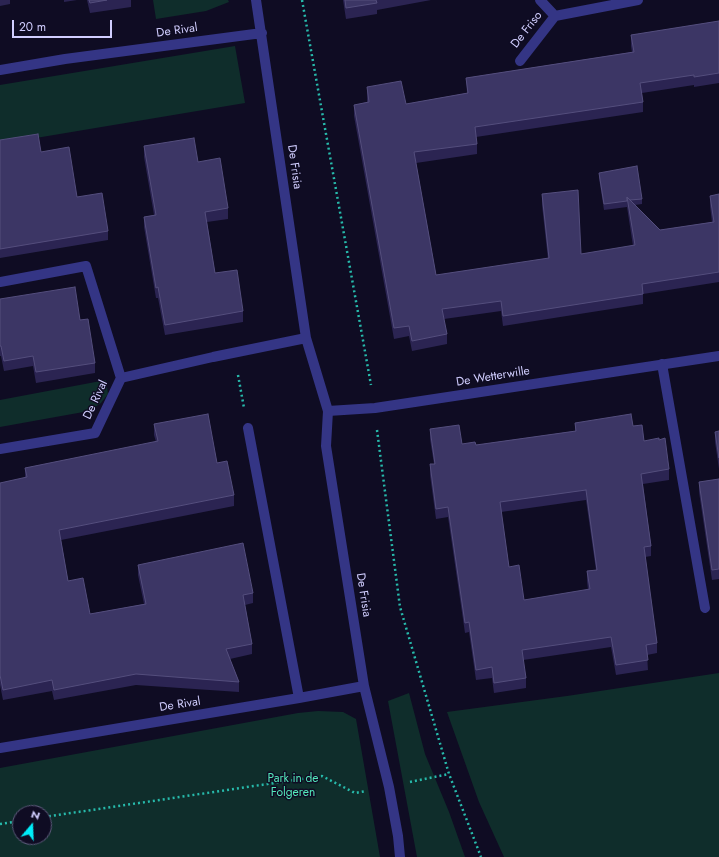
<!DOCTYPE html>
<html>
<head>
<meta charset="utf-8">
<style>
	body { margin:0 }
	#map { position:relative; width:719px; height:857px; overflow:hidden; background:#0f0c23; font-family:Jost,sans-serif }
	canvas { display:block }
	.north { position:absolute; left:12px; top:805px; width:40px; height:40px; box-sizing:border-box; background:#0f0c23; border:1px solid #5d5a7b; border-radius:50%; rotate:19deg; font-size:11px; font-weight:700; line-height:16px; text-align:center; color:#d1ceff }
	.north::after { content:''; display:block; margin:auto; width:14px; height:18px; background:#00ecf9; clip-path:polygon(50% 0,100% 100%,50% 72%,0 100%) }
	.scale { position:absolute; left:12px; top:20px; width:100px; height:18px; box-sizing:border-box; border:2px solid #d1ceff; border-top:0; padding-left:5px; font-size:12px; line-height:14px; white-space:nowrap; color:#d1ceff; -webkit-text-stroke:3px #0f0c23; paint-order:stroke }
</style>
</head>
<body>
<div id="map">
<canvas width="719" height="857"></canvas>
<div class="north">N</div>
<div class="scale">20 m</div>
</div>
<script>
const ctx = document.querySelector('canvas').getContext('2d');
ctx.lineJoin = 'round';
function fill(path, color) { ctx.fillStyle = color; ctx.fill(path, 'evenodd'); }
const poly = rows => new Path2D(rows.map(r => 'M' + r).join(''));
function strokePath(path, color, width, dash) { ctx.strokeStyle = color; ctx.lineWidth = width; ctx.lineCap = dash ? 'butt' : 'round'; ctx.setLineDash(dash || []); ctx.stroke(path); }
function write(font, color, halo, rows, align = 'center') {
  ctx.font = font + ' Jost,sans-serif'; ctx.lineWidth = 3; ctx.setLineDash([]); ctx.textBaseline = 'middle'; ctx.strokeStyle = halo; ctx.fillStyle = color; for (const [text, x, y, turn = 0] of rows) {
    ctx.save(); ctx.translate(x, y); ctx.rotate((+turn || 0) * Math.PI / 180); ctx.textAlign = isNaN(turn) ? turn : align; if (halo) ctx.strokeText(text, 0, 0); ctx.fillText(text, 0, 0); ctx.restore();
  }
}
fill(poly([
	[153,0,228,0,229,2,206,11,156,19],
	[235,46,245,103,0,144,0,85],
	[106,380,108,394,101,403,89,411,0,427,0,400],
	[719,673,719,857,504,857,479,802,447,712,567,696],
	[409,693,425,754,449,812,465,857,417,857,388,701],
	[318,711,343,712,356,719,380,857,0,857,0,768,298,713],
	[20,813,44,813,44,837,20,837]
]), '#0f2d2b');
strokePath(poly([
	[302,0,371,385],
	[238,375,244,408],
	[377,430,400,607,449,774,481,857],
	[410,782,449,774],
	[44,817,322,776,355,793,366,791],
	[0,824,20,821]
]), '#27baab', 2.5, [2, 3]);
strokePath(poly([
	[256,0,306,338,328,411,326,446,364,686,389,787,398,836,400,857],
	[540,0,555,16,638,0],
	[520,61,555,16],
	[0,70,65,59,262,33],
	[0,282,86,266,121,378,95,433,0,449],
	[662,364,705,608],
	[121,378,213,357,306,338],
	[328,411,375,408,719,356],
	[248,428,299,698],
	[0,748,299,698,364,686]
]), '#343585', 10);
fill(poly([
	[0,0,10,0,10,4,0,6],
	[64,0,77,0,64,2],
	[87,0,131,0,131,7,90,13],
	[343,0,431,0,377,10,377,14,346,19],
	[719,21,719,83,694,87,694,85,642,93,643,102,643,112,476,137,477,144,477,154,416,163,436,275,548,259,542,205,542,194,581,254,633,246,627,207,604,210,599,178,599,173,642,199,642,204,635,205,660,230,712,222,710,206,710,196,719,194,719,282,643,294,643,304,503,326,501,311,444,319,447,334,447,344,412,351,409,336,394,339,354,116,354,105,367,102,367,87,406,104,467,93,466,78,632,52,631,46,631,35],
	[0,140,41,152,77,197,108,231,108,240,0,258],
	[144,146,198,162,228,208,228,219,207,222,215,273,243,311,243,322,165,335,158,298,156,298,144,227,144,217,154,215,144,157],
	[0,299,80,320,95,363,95,373,36,383,33,366,4,371,1,356,0,356],
	[575,423,633,426,644,441,659,440,669,469,669,480,643,484,651,546,651,556,645,557,657,643,657,653,647,655,648,670,616,675,611,647,523,660,526,678,526,688,494,693,492,678,476,680,469,632,465,633,448,517,436,519,430,475,430,464,434,464,430,439,430,429,462,444,476,445,575,431],
	[586,500,596,570,587,571,587,581,588,590,524,600,509,567,501,512],
	[154,424,217,463,234,495,234,506,61,540,68,581,90,614,144,604,138,575,138,565,253,593,253,603,245,605,252,644,252,654,230,659,239,682,239,692,136,685,54,700,52,691,3,700,0,685,0,483,25,478,25,468,156,442,154,435],
	[719,431,719,469,715,442,715,432],
	[719,479,719,579,712,580,699,492,699,482]
]), '#2b2452');
const building = poly([
	[89,0,107,0,90,3,89,0],
	[345,0,376,0,377,3,346,8,345,0],
	[719,21,719,73,694,77,694,75,640,83,643,102,475,127,477,144,414,152,436,275,549,258,542,194,578,190,581,254,635,245,627,197,660,230,714,222,710,196,719,194,719,272,642,284,643,294,503,316,501,301,442,309,447,334,412,341,409,326,394,328,354,105,369,102,367,87,401,81,406,104,468,93,466,78,634,52,631,35,719,21],
	[38,134,41,152,69,147,77,197,102,193,108,231,0,249,0,140,38,134],
	[194,138,198,162,220,158,228,208,205,212,215,273,237,270,243,311,165,325,158,287,156,288,144,217,156,215,144,146,194,138],
	[637,166,642,199,630,200,627,197,627,201,604,204,599,173,637,166],
	[75,287,80,320,88,319,95,363,36,372,33,356,4,361,1,346,0,346,0,299,75,287],
	[208,414,217,463,227,461,234,495,59,530,68,581,83,578,90,614,146,604,138,565,243,543,253,593,243,595,252,644,226,649,239,682,136,674,54,690,52,680,3,690,0,675,0,483,27,477,25,468,158,441,154,424,208,414],
	[631,414,633,426,642,425,644,441,659,438,659,440,665,438,669,469,641,474,651,546,644,547,657,643,646,645,648,660,616,665,611,637,522,650,526,678,494,683,492,667,476,670,469,622,465,623,448,507,436,509,430,464,435,464,430,429,459,425,462,444,475,442,476,445,576,431,575,423,631,414],
	[586,490,597,570,587,571,590,589,524,600,519,565,509,567,500,502,586,490],
	[719,431,719,458,715,432,719,431],
	[719,479,719,569,712,570,699,482,719,479]
]);
fill(building, '#3c3665');
strokePath(building, '#544e7d', 1);
write('12px', '#d1ceff', '#0f0c23', [
	["De Friso",527,30,-52],
	["De Rival",177,31,-8],
	["De Frisia",294,167,82],
	["De Wetterwille",493,377,-9],
	["De Rival",96,400,-65],
	["De Frisia",363,595,81],
	["De Rival",180,705,-9]
]);
write('12px', '#53e6ba', '#0f0c23', [
	["Park in de",293,779],
	["Folgeren",293,793]
]);
</script>
</body>
</html>
